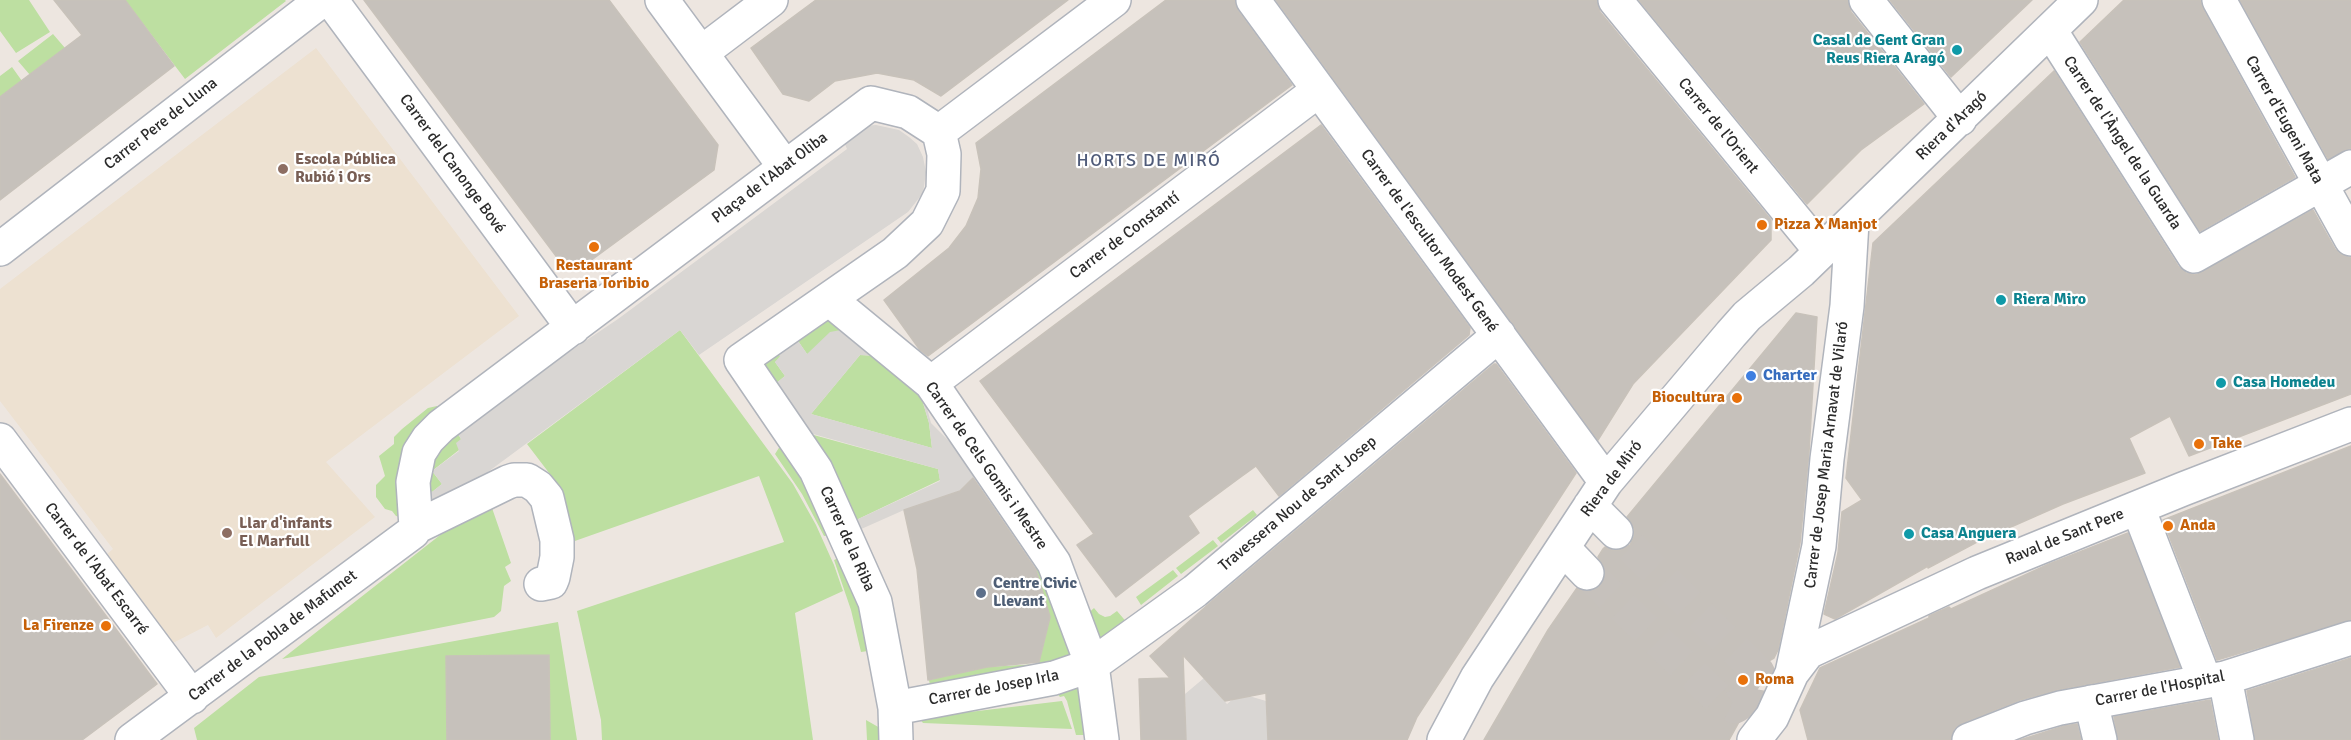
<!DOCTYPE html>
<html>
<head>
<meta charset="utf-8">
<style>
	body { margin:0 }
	canvas { display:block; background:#ede6e0 }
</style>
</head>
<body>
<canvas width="2351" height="740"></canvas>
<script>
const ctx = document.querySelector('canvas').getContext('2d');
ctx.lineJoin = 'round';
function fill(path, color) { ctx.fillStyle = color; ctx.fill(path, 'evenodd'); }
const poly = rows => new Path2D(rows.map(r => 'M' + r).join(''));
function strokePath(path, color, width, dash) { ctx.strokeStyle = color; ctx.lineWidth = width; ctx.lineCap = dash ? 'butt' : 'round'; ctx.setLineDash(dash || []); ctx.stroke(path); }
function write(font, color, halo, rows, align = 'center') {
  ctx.font = font + ' Signika,sans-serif'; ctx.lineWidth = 4.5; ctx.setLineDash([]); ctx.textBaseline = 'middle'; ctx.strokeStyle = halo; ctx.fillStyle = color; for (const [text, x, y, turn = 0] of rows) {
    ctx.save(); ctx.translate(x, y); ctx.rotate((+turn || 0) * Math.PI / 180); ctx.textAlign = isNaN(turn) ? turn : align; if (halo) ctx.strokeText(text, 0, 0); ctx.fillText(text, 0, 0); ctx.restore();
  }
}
fill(poly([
	[316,48,519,316,326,462,375,517,216,638,208,625,171,644,106,555,113,549,0,401,0,289]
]), '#ede1d1');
fill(poly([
	[0,0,29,0,50,32,16,53,0,31],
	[125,0,285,0,286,1,185,79],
	[53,34,65,48,30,75,18,61],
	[12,67,22,81,0,97,0,76],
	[823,314,853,340,807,354,794,335],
	[680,330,793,484,816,525,834,565,843,591,795,613,813,740,602,740,601,720,577,611,784,542,759,476,572,542,559,486,527,444],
	[773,347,781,357,775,362,785,376,769,389,759,366],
	[860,355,879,356,921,396,929,423,932,448,811,414],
	[437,406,440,413,400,517,396,516,392,511,385,509,376,497,376,485,385,476,379,456,394,444,394,437,402,429,428,408],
	[455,429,461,439,459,450,432,471,442,484,432,492,426,490,422,477],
	[799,431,938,469,940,480,854,521],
	[782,443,837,534,824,536,802,494,775,454],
	[492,508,511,563,505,567,511,581,504,586,501,611,494,617,282,659,444,532],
	[1253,510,1257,515,1221,543,1217,538],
	[1213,540,1218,546,1181,574,1176,568],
	[847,554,875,650,861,652,851,610,834,560],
	[1039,558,1072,650,1066,663,931,691,929,680,987,667,1038,664,1050,617,1033,559],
	[1173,570,1178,576,1141,605,1136,597],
	[1094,608,1099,614,1105,617,1110,616,1117,611,1129,625,1107,639,1100,637,1093,632,1083,618],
	[558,622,577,740,197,740,194,728,259,677],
	[1072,685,1079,689,1097,735,1076,735,1067,701,1064,696,1060,697,1054,690],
	[1062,701,1072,729,923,723,919,718],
	[866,720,880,728,885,740,867,740]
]), '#bddfa1');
fill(poly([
	[876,125,899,130,909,137,917,144,923,157,926,172,923,193,908,212,699,355,680,330,431,514,426,490,432,492,442,484,432,471,459,451,456,443,461,439,455,429,618,319,847,149,842,137,864,126],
	[841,330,853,340,857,333,911,382,924,397,931,423,979,471,960,491,904,510,859,530,854,521,940,481,938,469,799,430,769,389,785,376,775,362,780,356,773,347,786,342,794,335,807,354,830,332],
	[860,355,879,356,921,396,929,423,932,448,811,414],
	[1204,678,1227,704,1233,699,1249,696,1266,701,1268,740,1186,740,1185,694]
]), '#d9d6d3');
const building = poly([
	[54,0,125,0,174,66,0,200,0,97,82,35,54,0],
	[364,0,609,0,718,145,714,170,582,267,562,264,364,0],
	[816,0,1068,0,941,96,914,80,877,73,835,81,809,101,783,94,751,48,816,0],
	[1166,0,1235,0,1238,11,1292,85,928,356,920,350,884,300,949,248,966,226,978,198,981,169,976,143,1166,0],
	[1276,0,1597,0,1600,12,1771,220,1771,240,1633,384,1598,440,1276,0],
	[1639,0,1848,0,1851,12,1924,104,1861,150,1807,204,1639,0],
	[1890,0,2032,0,1951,77,1890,0],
	[2124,0,2200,0,2203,9,2295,177,2200,231,2080,42,2124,0],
	[2240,0,2351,0,2351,148,2328,159,2240,0],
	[2054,71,2178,266,2186,273,2195,275,2203,272,2313,210,2335,249,2342,255,2351,258,2351,394,2189,456,2170,416,2129,438,2145,473,2063,504,1977,542,1928,568,1928,566,1835,619,1824,614,1838,553,1842,512,1862,500,1846,478,1873,243,2054,71],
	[1321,125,1470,328,1469,335,1279,496,1256,466,1238,479,1188,516,1199,533,1116,597,1077,545,1094,534,980,381,1321,125],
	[1796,313,1817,317,1809,452,1800,543,1778,650,1774,658,1758,667,1764,677,1729,740,1484,740,1548,630,1577,588,1582,591,1591,591,1600,586,1605,579,1605,569,1598,557,1603,549,1605,547,1612,550,1620,550,1630,545,1634,537,1634,528,1627,517,1796,313],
	[1494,364,1496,364,1576,473,1417,717,1407,740,1268,740,1266,693,1225,701,1183,655,1186,740,1141,740,1139,679,1170,678,1150,656,1211,602,1494,364],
	[2351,446,2351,620,2217,660,2163,520,2351,446],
	[0,474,157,684,82,740,0,740,0,474],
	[973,478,1036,570,1050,617,1039,662,987,667,928,680,917,569,904,510,960,491,973,478],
	[2128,533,2180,667,2057,690,2020,700,1962,723,1954,729,1951,740,1808,740,1800,710,1820,668,1929,618,1929,616,1949,607,1951,609,2049,564,2128,533],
	[549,655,550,740,447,740,446,656,549,655],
	[2351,658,2351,740,2255,740,2247,691,2351,658],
	[2210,700,2218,740,2118,740,2114,717,2210,700],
	[2077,724,2081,740,2020,740,2064,726,2077,724]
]);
fill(building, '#c6c1bb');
strokePath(building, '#c8c2ba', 1.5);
strokePath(poly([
	[1587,573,1720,700,1735,707,1754,695,1758,672,1616,532]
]), '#c6c1bc', 33, [33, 16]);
const minor = poly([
	[331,0,573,328],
	[662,0,785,167],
	[1253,0,1606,482],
	[1615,0,1821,251],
	[1866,0,1960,119],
	[2219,0,2351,239],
	[2050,30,2194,256,2351,167],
	[701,53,771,0],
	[939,132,1114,0],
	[0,249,322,0],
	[829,299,931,383,1054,563,1092,665,1102,740],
	[931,383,1319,90],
	[0,440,192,697],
	[1590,506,1616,532],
	[2138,508,2205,681],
	[416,527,508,482,514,480,527,480,538,487,547,498,557,540,557,557,553,577,551,582,541,584],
	[1563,548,1587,573],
	[1792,673,1808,652,1977,573,2183,489,2351,424],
	[2225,678,2237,740],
	[2091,702,2100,740],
	[895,708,1054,678,1092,665,1195,591,1499,335],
	[132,740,413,532,416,527,413,482,419,453,428,439,441,426,871,103,908,112,939,132,944,154,943,191,927,223,895,253,741,360,816,470,875,602,895,708,896,740],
	[1444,740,1477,678,1606,482,1731,334,1747,316,1801,271,2081,0],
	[1754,740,1772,717,1792,673,1819,546,1827,459,1847,306,1852,222],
	[1969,740,2025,718,2060,708,2225,678,2351,638]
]);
strokePath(minor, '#b0b4bc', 36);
strokePath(minor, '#fff', 33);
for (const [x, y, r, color] of [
	[1957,50,6,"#0f9aa8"],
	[283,169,6,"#8d6e63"],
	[1762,225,6,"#e8710a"],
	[594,247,6,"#e8710a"],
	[2001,300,6,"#0f9aa8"],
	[1751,376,6,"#3f7fe0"],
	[2221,383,6,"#0f9aa8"],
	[1737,398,6,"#e8710a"],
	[2199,444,6,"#e8710a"],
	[2168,526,6,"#e8710a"],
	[227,533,6,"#8d6e63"],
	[1909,534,6,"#0f9aa8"],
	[981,593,6,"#5c6f8a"],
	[106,626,6,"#e8710a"],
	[1743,680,6,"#e8710a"]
]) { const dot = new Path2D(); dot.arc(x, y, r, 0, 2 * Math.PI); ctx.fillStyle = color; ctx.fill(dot); strokePath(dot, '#fff', 2); }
write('bold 16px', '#0d838f', '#fff', [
	["Casal de Gent Gran",1945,41,"right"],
	["Reus Riera Aragó",1945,59,"right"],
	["Riera Miro",2013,300],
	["Casa Homedeu",2233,383],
	["Casa Anguera",1921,534]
], 'left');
write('16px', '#2c2c2c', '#fff', [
	["Carrer d'Eugeni Mata",2284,120,61],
	["Carrer Pere de Lluna",161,124,-38],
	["Carrer de l'Orient",1718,126,51],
	["Riera d'Aragó",1952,126,-44],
	["Carrer de l'Àngel de la Guarda",2122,143,57],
	["Carrer del Canonge Bové",452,164,54],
	["Plaça de l'Abat Oliba",770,178,-37],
	["Carrer de Constantí",1125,236,-37],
	["Carrer de l'escultor Modest Gené",1429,241,54],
	["Carrer de Josep Maria Arnavat de Vilaró",1827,455,-83],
	["Carrer de Cels Gomis i Mestre",986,466,55],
	["Riera de Miró",1612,479,-53],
	["Travessera Nou de Sant Josep",1298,504,-40],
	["Raval de Sant Pere",2065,537,-22],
	["Carrer de la Riba",847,539,66],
	["Carrer de l'Abat Escarré",96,569,53],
	["Carrer de la Pobla de Mafumet",273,636,-37],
	["Carrer de Josep Irla",994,688,-11],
	["Carrer de l'Hospital",2160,689,-11]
]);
write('bold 16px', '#785e54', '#fff', [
	["Escola Pública",295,160],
	["Rubió i Ors",295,178],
	["Llar d'infants",239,524],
	["El Marfull",239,542]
], 'left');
write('bold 16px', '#c56008', '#fff', [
	["Pizza X Manjot",1774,225],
	["Restaurant",594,266,"center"],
	["Braseria Toribio",594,284,"center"],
	["Biocultura",1725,398,"right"],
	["Take",2211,444],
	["Anda",2180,526],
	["La Firenze",94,626,"right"],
	["Roma",1755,680]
], 'left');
write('bold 16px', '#366cbe', '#fff', [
	["Charter",1763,376]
], 'left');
write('bold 16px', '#4e5e75', '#fff', [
	["Centre Civic",993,584],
	["Llevant",993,602]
], 'left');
ctx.letterSpacing = '1.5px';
write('18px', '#505c7a', '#fff', [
	["HORTS DE MIRÓ",1149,161]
]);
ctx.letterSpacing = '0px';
</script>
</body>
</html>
